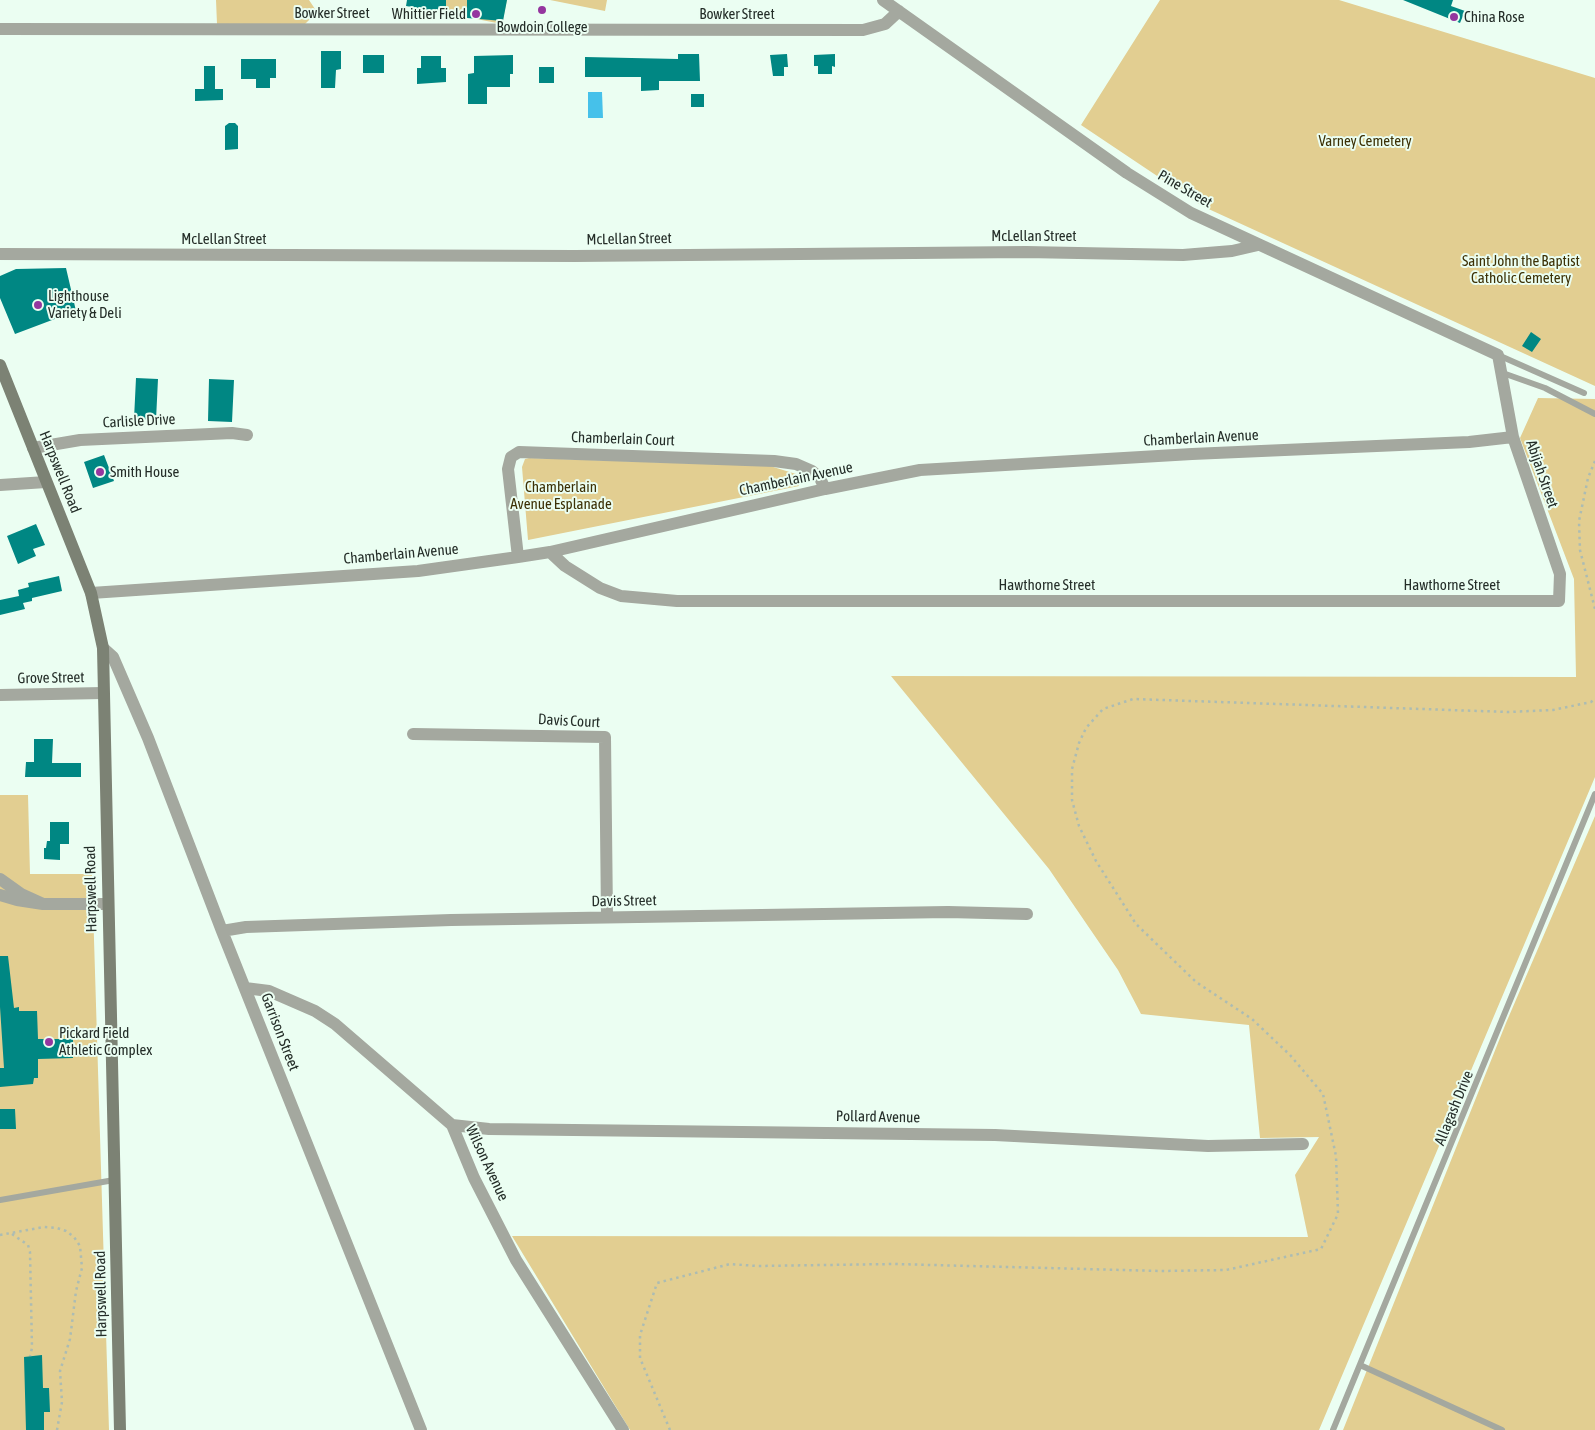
<!DOCTYPE html>
<html>
<head>
<meta charset="utf-8">
<style>
	body { margin:0 }
	canvas { display:block; background:#ebfef2 }
</style>
</head>
<body>
<canvas width="1595" height="1430"></canvas>
<script>
const ctx = document.querySelector('canvas').getContext('2d');
ctx.lineJoin = 'round';
function fill(path, color) { ctx.fillStyle = color; ctx.fill(path, 'evenodd'); }
const poly = rows => new Path2D(rows.map(r => 'M' + r).join(''));
function strokePath(path, color, width, dash) { ctx.strokeStyle = color; ctx.lineWidth = width; ctx.lineCap = dash ? 'butt' : 'round'; ctx.setLineDash(dash || []); ctx.stroke(path); }
function write(font, color, halo, rows, align = 'center') {
  ctx.font = font + ' "Asap Condensed",sans-serif'; ctx.lineWidth = 4; ctx.setLineDash([]); ctx.textBaseline = 'middle'; ctx.strokeStyle = halo; ctx.fillStyle = color; for (const [text, x, y, turn = 0] of rows) {
    ctx.save(); ctx.translate(x, y); ctx.rotate((+turn || 0) * Math.PI / 180); ctx.textAlign = isNaN(turn) ? turn : align; if (halo) ctx.strokeText(text, 0, 0); ctx.fillText(text, 0, 0); ctx.restore();
  }
}
fill(poly([
	[216,0,309,0,317,12,305,24,217,24],
	[417,0,507,0,502,24,415,7],
	[550,0,607,0,605,11],
	[1160,0,1339,0,1595,78,1595,386,1202,206,1081,125],
	[1538,398,1595,399,1595,777,1319,1430,630,1430,512,1236,1308,1237,1295,1175,1319,1137,1260,1138,1249,1025,1141,1014,1118,970,1049,869,891,676,1576,677,1574,579,1520,438],
	[529,458,770,466,796,474,799,486,528,540,522,467,525,459],
	[0,702,0,795,28,795,30,874,92,874,109,1430,0,1430],
	[1595,816,1595,1430,1343,1430,1506,1023]
]), '#e2ce91');
fill(poly([
	[588,92,602,92,603,118,588,118]
]), '#46c1ea');
fill(poly([
	[407,0,446,0,446,13,406,6],
	[467,0,507,0,503,21,467,18],
	[1403,0,1453,0,1451,6,1465,11,1460,23],
	[321,51,341,51,341,69,336,70,335,88,321,88],
	[678,54,699,54,700,81,659,81,659,90,641,91,641,77,585,77,585,57,678,59],
	[787,54,788,67,784,67,784,76,773,76,770,55],
	[835,54,835,67,832,66,832,74,818,74,818,66,814,66,814,55],
	[363,55,384,55,384,73,363,73],
	[513,55,513,74,510,74,510,87,487,87,487,104,468,104,468,74,474,73,474,56],
	[421,56,441,56,441,68,446,68,446,82,417,84,417,68,421,68],
	[241,59,276,59,276,78,270,78,270,88,256,88,256,79,241,79],
	[204,66,215,66,215,89,223,89,223,100,195,101,195,89,204,89],
	[539,67,554,67,554,83,539,83],
	[691,94,704,94,704,107,691,107],
	[229,123,235,123,238,126,238,149,225,150,225,126],
	[66,268,76,311,15,334,0,298,0,276,16,269],
	[1531,332,1541,339,1532,352,1522,346],
	[136,378,158,379,156,420,134,419],
	[209,379,234,380,232,422,208,421],
	[104,455,114,481,93,488,84,462],
	[36,524,45,545,33,549,36,556,18,564,7,536],
	[59,576,62,591,32,598,32,601,23,603,25,609,0,615,0,600,19,596,18,590,29,587,28,583],
	[34,739,53,739,52,763,81,763,81,777,25,777,26,762,34,762],
	[50,822,69,822,69,844,60,844,60,860,44,859,44,848,46,848,47,841,50,841],
	[0,956,8,956,14,1008,19,1007,19,1011,37,1011,38,1039,73,1039,73,1058,38,1059,38,1078,34,1078,33,1084,0,1087,0,1068,4,1068,0,1007],
	[0,1109,15,1109,16,1129,0,1129],
	[42,1355,43,1388,49,1388,50,1412,44,1412,44,1430,26,1430,24,1357]
]), '#008783');
strokePath(poly([
	[1595,461,1588,478,1579,521,1580,550,1595,609],
	[12,1234,28,1245,30,1252,32,1348,30,1356],
	[0,1235,44,1227,57,1228,66,1231,74,1237,80,1246,82,1268,76,1291,70,1339,60,1371,62,1402,57,1430],
	[670,1430,640,1358,640,1335,657,1283,730,1264,757,1266,894,1264,1161,1271,1226,1270,1321,1249,1338,1214,1336,1156,1323,1094,1290,1055,1252,1019,1196,982,1136,924,1096,861,1079,826,1072,800,1072,769,1079,743,1086,728,1103,709,1133,699,1508,712,1553,710,1591,702,1595,699]
]), '#acbcb3', 2.5, [2.5, 4]);
strokePath(poly([
	[1498,355,1584,393],
	[1500,372,1545,388,1595,414],
	[0,1200,114,1180],
	[1360,1365,1502,1430],
	[1333,1430,1595,794]
]), '#a4a89f', 6);
strokePath(poly([
	[0,29,863,30,885,24,899,11],
	[0,254,575,256,1026,252,1183,255,1232,251,1258,245],
	[33,448,80,440,232,433,247,435],
	[0,485,46,482],
	[550,552,565,566,600,588,621,596,677,601,1559,601,1560,574,1513,437,1498,355,1191,213,1127,173,883,0],
	[518,557,508,469,511,457,519,452,774,461,796,464,812,471,820,478,825,489],
	[91,593,418,571,518,557,550,552,825,489,920,470,1192,454,1469,442,1513,437],
	[103,648,113,657,148,738,222,931,421,1430],
	[0,695,103,693],
	[413,734,605,737,607,917],
	[0,879,21,894,43,904,17,900,0,895],
	[43,904,107,904],
	[222,931,246,927,451,920,948,912,1027,914],
	[245,988,269,991,315,1011,335,1024,452,1125,474,1178,516,1260,623,1430],
	[452,1125,489,1129,995,1135,1208,1146,1303,1144]
]), '#a4a89f', 12);
strokePath(poly([
	[0,365,91,593,103,648,120,1430]
]), '#7c8274', 12);
for (const [x, y, r, color] of [
	[542,10,5,"#95369f"],
	[476,14,5,"#95369f"],
	[1454,17,5,"#95369f"],
	[38,305,5,"#95369f"],
	[100,472,5,"#95369f"],
	[49,1042,5,"#95369f"]
]) { const dot = new Path2D(); dot.arc(x, y, r, 0, 2 * Math.PI); ctx.fillStyle = color; ctx.fill(dot); strokePath(dot, '#ebfef2', 2); }
write('15px', '#242d28', '#ebfef2', [
	["Bowker Street",332,13],
	["Bowker Street",737,14],
	["Pine Street",1185,189,30],
	["McLellan Street",1034,236],
	["McLellan Street",224,239],
	["McLellan Street",629,239,-1],
	["Carlisle Drive",139,421,-3],
	["Chamberlain Avenue",1201,438,-3],
	["Chamberlain Court",623,439,2],
	["Harpswell Road",60,472,68],
	["Abijah Street",1542,474,71],
	["Chamberlain Avenue",796,479,-12],
	["Chamberlain Avenue",401,554,-5],
	["Hawthorne Street",1047,585],
	["Hawthorne Street",1452,585],
	["Grove Street",51,678,-1],
	["Davis Court",569,721,3],
	["Harpswell Road",91,889,-91],
	["Davis Street",624,901,-1],
	["Garrison Street",280,1032,69],
	["Allagash Drive",1454,1108,-68],
	["Pollard Avenue",878,1117,1],
	["Wilson Avenue",487,1163,65],
	["Harpswell Road",101,1294,-91]
]);
write('15px', '#242d28', '#ebfef2', [
	["Whittier Field",466,14,"right"],
	["China Rose",1464,17],
	["Bowdoin College",542,27,"center"],
	["Lighthouse",48,296],
	["Variety & Deli",48,313],
	["Smith House",110,472],
	["Pickard Field",59,1033],
	["Athletic Complex",59,1050]
], 'left');
write('15px', '#3c3005', '#ebfef2', [
	["Varney Cemetery",1365,141],
	["Saint John the Baptist",1521,261],
	["Catholic Cemetery",1521,278],
	["Chamberlain",561,487],
	["Avenue Esplanade",561,504]
]);
</script>
</body>
</html>
